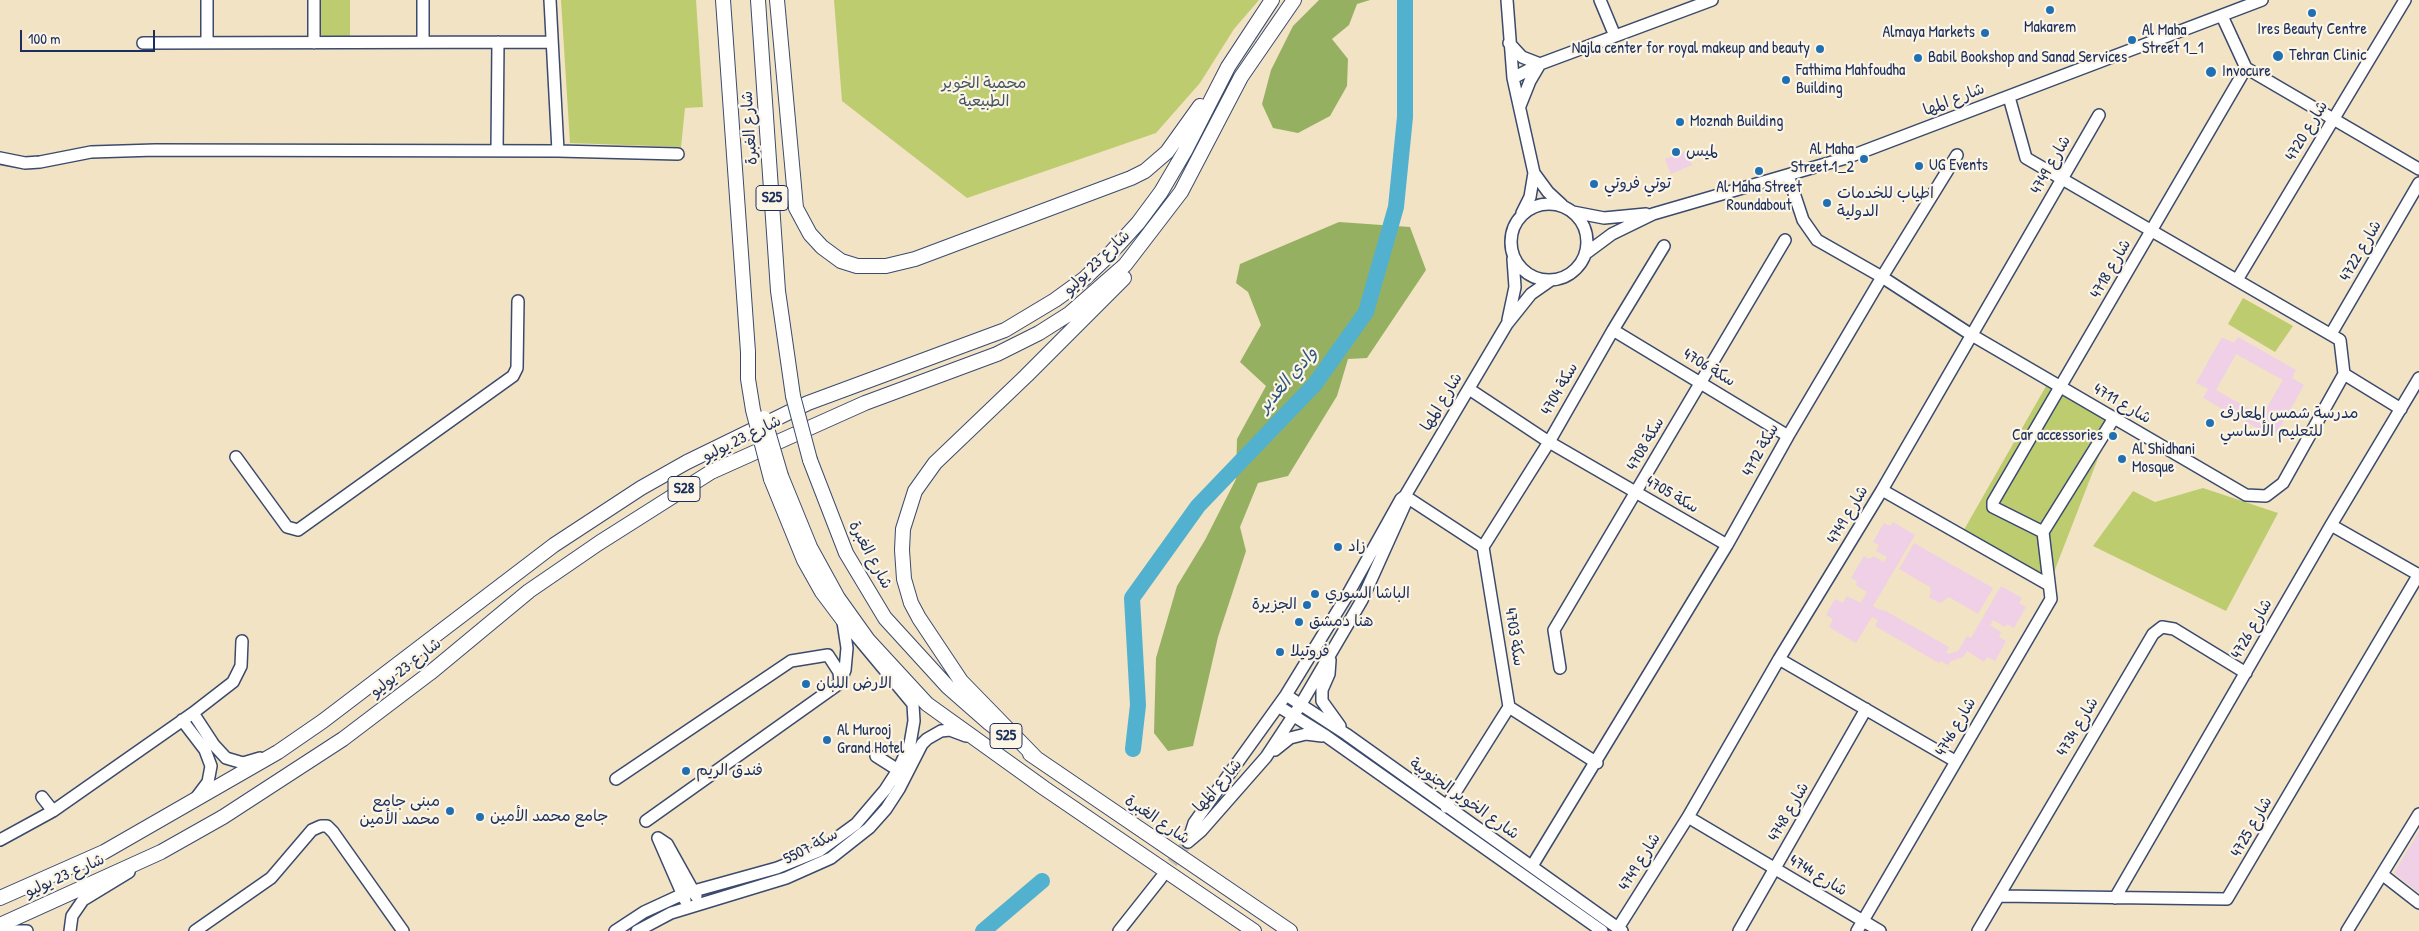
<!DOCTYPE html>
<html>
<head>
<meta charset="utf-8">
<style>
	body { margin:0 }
	#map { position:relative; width:2419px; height:931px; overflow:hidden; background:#f1e3c4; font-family:"Patrick Hand",sans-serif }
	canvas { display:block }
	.scale { position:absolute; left:20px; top:30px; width:135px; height:22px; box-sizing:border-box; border:2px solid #1b2f5e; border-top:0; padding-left:6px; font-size:15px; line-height:18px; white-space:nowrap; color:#1b2f5e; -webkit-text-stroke:4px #fcf5e5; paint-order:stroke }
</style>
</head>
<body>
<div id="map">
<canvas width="2419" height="931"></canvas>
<div class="scale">100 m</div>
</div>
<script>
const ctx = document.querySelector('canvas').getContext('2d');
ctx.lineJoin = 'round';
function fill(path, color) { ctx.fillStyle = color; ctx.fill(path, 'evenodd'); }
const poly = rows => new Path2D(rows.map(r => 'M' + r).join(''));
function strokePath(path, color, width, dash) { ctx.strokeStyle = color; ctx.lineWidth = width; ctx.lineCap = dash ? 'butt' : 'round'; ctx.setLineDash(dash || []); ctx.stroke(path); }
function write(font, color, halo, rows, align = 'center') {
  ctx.font = font + ' "Patrick Hand","Playpen Sans Arabic",sans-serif'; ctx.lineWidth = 4.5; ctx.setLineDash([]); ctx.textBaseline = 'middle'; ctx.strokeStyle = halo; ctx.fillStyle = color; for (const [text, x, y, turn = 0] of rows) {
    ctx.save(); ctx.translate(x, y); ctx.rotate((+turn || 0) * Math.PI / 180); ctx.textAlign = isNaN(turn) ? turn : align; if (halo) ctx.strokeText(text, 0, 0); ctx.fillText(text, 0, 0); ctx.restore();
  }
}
fill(poly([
	[1686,151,1692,165,1671,174,1665,159],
	[2222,337,2234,343,2238,337,2296,370,2292,378,2304,385,2277,433,2265,426,2262,431,2203,398,2208,389,2196,383],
	[2236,354,2283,380,2262,416,2216,390],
	[1893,522,1915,535,1873,606,1883,611,1884,610,1949,647,1946,652,1949,654,1958,651,1967,636,1971,638,2001,586,2022,598,2019,603,2026,607,2014,628,2007,624,2005,627,1993,620,1990,625,2001,632,1999,637,2006,641,1995,661,1987,657,1984,662,1967,651,1963,657,1951,661,1948,665,1941,661,1939,663,1875,626,1878,620,1872,617,1856,643,1829,627,1833,619,1826,615,1835,599,1843,603,1847,596,1861,603,1867,592,1856,585,1857,581,1851,578,1864,556,1870,559,1873,556,1884,562,1887,557,1876,551,1879,545,1873,542,1884,523,1890,526],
	[1914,543,1993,588,1978,614,1949,597,1940,603,1929,597,1931,593,1930,587,1899,569],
	[2419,831,2419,893,2394,873]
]), '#efd0e6');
fill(poly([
	[319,0,350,0,350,40,326,40,319,33],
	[561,0,696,0,703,107,685,108,681,147,570,143],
	[834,0,1259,0,1234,29,1200,83,1156,133,967,198,842,101],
	[2243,298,2293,326,2275,352,2228,324],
	[2049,381,2114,417,2049,585,1961,535],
	[2203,488,2278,513,2226,611,2093,546,2133,491,2155,502]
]), '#bdcc6f');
fill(poly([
	[1319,0,1370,0,1357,4,1349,25,1332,39,1348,59,1347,86,1330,116,1298,133,1273,128,1262,104,1271,70,1293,26],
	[1339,222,1410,227,1426,270,1367,358,1348,359,1337,396,1288,476,1258,483,1240,527,1246,551,1218,637,1193,746,1168,751,1154,733,1156,658,1177,586,1205,540,1236,479,1237,439,1266,386,1240,362,1261,325,1248,292,1236,283,1240,264]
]), '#96b062');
strokePath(poly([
	[1133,749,1138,705,1132,598,1198,506,1315,384,1366,312,1396,207,1405,117,1405,0],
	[983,931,1042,881]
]), '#51b1cf', 16);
strokePath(poly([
	[1162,876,1188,842]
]), '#c6bfb0', 11, [11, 5.5]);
const minor = poly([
	[207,0,207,43],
	[314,0,314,43],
	[423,0,423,42],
	[550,0,558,151],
	[1507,0,1513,78,1534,173,1530,197,1522,213],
	[1600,0,1615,36],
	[2222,16,2246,68,2419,169],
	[143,43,552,42],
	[1509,43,1522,57,1540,64,1530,81,1520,106],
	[1513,78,1540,64,1712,0],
	[497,151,498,42],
	[0,158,25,163,40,162,91,152,155,150,558,151,678,154],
	[1534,173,1548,192,1562,205],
	[1788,175,1803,220,1817,240,1882,277,1970,334,2246,495,2266,496,2283,483,2344,374,2340,340,2026,158,2009,97],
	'1511 242a38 38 0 1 1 76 0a38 38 0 1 1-76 0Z',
	[1573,212,1604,218,1646,214],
	[1585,254,1612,234,1653,214,1846,158,2262,0],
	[2237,280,2405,0],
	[1508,320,1515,287,1513,259],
	[1613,330,1788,436],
	[2331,334,2419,183],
	[2344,374,2401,409],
	[1469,389,1549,442,1727,545],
	[2114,418,2043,532,1993,507,1993,502,2246,68],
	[236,457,287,527,298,530,513,376,517,368,518,301],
	[1882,490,2049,585],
	[1405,496,1483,547,1509,707,1446,807],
	[2331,525,2419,575],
	[1483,547,1549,442,1613,330,1664,246],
	[1779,659,1955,761],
	[1330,660,1329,674,1322,690,1322,701,1340,726],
	[1560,668,1554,630,1785,240],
	[1286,695,1346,734,1622,931],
	[1278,706,1326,736,1602,931],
	[1509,707,1597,763],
	[193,713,214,745,226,758,243,763,260,758],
	[182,720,205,750,211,766,208,782,196,798],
	[1275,750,1290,738,1306,734,1322,736],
	[876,756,898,770],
	[616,779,791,661,828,655,839,672,840,683],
	[42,797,53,811],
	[1688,817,1880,931],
	[646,821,840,683,845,670,847,648,843,622],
	[658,838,667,844,696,896],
	[658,838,685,900],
	[0,840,53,811,193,713,233,682,241,666,242,641],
	[1188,842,1194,823,1286,695,1348,594,1401,499,1405,496,1507,324,1531,294,1551,280],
	[1188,842,1201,831,1266,757,1301,704,1362,600,1407,500],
	[1532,866,1727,545,1788,436,1882,277,1957,155],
	[2383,875,2419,903],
	[1999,896,2227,899,2419,574],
	[2115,898,2331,525,2419,378],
	[1618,928,1688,817,1779,659,1882,490,2099,115],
	[3,931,27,931],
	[70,931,72,916,83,900,129,872],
	[195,931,271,878,312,830,321,826,327,826,333,832,403,931],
	[615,931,644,912,683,894,777,868,819,851,856,824,885,790,898,770,910,744,914,721,913,704,843,620],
	[637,931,671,913,786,878,831,858,869,828,886,809,899,789,922,744,927,739,941,731,950,730,966,736],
	[1119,931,1161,878],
	[1739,931,1866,709],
	[1857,931,2051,599,2043,532],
	[1978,931,2153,634,2162,627,2174,629,2246,673],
	[2347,931,2419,814]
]);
const major = poly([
	[723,0,748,352],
	[758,0,778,291,793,396],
	[777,0,796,208,810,234,822,247,841,261,857,266,886,266,915,259,1131,178,1145,171,1167,152,1200,106],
	[810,460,846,553,885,618,948,687,989,723,1011,740],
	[781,476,810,547,838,598,868,640,927,704,1044,788,1254,931],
	[771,479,804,560,822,592,843,620],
	[1030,754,1290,931],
	[1036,758,961,681,919,618,911,603,904,579,902,550,903,529,915,491,935,463,1026,376,1124,278],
	[0,898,104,852,278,752,323,721,554,545,641,488,687,462,808,403,1005,330,1055,300,1084,279,1107,257,1138,223,1161,192,1185,151,1228,67,1272,0],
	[0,925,161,852,223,817,343,739,430,673,529,591,599,543,711,472,865,403,997,354,1039,333,1069,314,1125,265,1181,192,1241,77,1294,0]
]);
strokePath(minor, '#3b4a6d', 14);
strokePath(major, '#3b4a6d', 16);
strokePath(minor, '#fff', 11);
strokePath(major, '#fff', 14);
const majorBridge = poly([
	[748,352,748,379,753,410,771,479],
	[793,396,810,460],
	[764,418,781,476]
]);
strokePath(majorBridge, '#3b4a6d', 16, []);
strokePath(majorBridge, '#fff', 14);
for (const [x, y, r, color] of [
	[2050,10,5,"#1f6fb2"],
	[2312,13,5,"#1f6fb2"],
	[1985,33,5,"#1f6fb2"],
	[2132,40,5,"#1f6fb2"],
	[1820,49,5,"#1f6fb2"],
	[2278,56,6,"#1f6fb2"],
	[1918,58,5,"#1f6fb2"],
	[2211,72,6,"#1f6fb2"],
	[1786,80,5,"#1f6fb2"],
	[1680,122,5,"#1f6fb2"],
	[1676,152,5,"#1f6fb2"],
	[1864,159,5,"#1f6fb2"],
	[1919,166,5,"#1f6fb2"],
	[1759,171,5,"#1f6fb2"],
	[1594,184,5,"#1f6fb2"],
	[1827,203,5,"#1f6fb2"],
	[2210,423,5,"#1f6fb2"],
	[2113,436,5,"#1f6fb2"],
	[2122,459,5,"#1f6fb2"],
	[1338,547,5,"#1f6fb2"],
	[1315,594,5,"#1f6fb2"],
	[1307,605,5,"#1f6fb2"],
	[1299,622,5,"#1f6fb2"],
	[1280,652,5,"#1f6fb2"],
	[806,684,5,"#1f6fb2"],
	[827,740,5,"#1f6fb2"],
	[686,771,5,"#1f6fb2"],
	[450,811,5,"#1f6fb2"],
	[480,817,5,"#1f6fb2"]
]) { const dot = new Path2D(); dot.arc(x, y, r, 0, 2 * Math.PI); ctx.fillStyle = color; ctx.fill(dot); strokePath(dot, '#fcf5e5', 2); }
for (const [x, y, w] of [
	[772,198,32],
	[684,489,32],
	[1006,736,32]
]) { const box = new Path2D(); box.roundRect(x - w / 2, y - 12.5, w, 25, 4); ctx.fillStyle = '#fcf5e5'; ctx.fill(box); strokePath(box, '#1b2f5e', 1); }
write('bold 15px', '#1b2f5e', null, [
	["S25",772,198],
	["S28",684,489],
	["S25",1006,736]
]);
write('16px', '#1b2f5e', '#fcf5e5', [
	["Makarem",2050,28,"center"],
	["Ires Beauty Centre",2312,30,"center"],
	["Al Maha",2142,31],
	["Street 1_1",2142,49],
	["Almaya Markets",1975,33,"right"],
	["Najla center for royal makeup and beauty",1810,49,"right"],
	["Tehran Clinic",2289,56],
	["Babil Bookshop and Sanad Services",1928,58],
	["Fathima Mahfoudha",1796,71],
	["Building",1796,89],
	["Invocure",2222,72],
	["Moznah Building",1690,122],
	["Al Maha",1854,150,"right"],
	["Street 1_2",1854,168,"right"],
	["لميس",1686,152],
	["UG Events",1929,166],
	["توتي فروتي",1604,184],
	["Al Maha Street",1759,188,"center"],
	["Roundabout",1759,206,"center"],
	["اطياب للخدمات",1837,194],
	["الدولية",1837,212],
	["مدرسة شمس المعارف",2220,414],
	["للتعليم الأساسي",2220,432],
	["Car accessories",2103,436,"right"],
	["Al Shidhani",2132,450],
	["Mosque",2132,468],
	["زاد",1348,547],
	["الباشا السوري",1325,594],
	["الجزيرة",1297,605,"right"],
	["هنا دمشق",1309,622],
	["فروتيلا",1290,652],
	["الارض اللبان",816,684],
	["Al Murooj",837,731],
	["Grand Hotel",837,749],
	["فندق الريم",696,771],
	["مبنى جامع",440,802,"right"],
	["محمد الأمين",440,820,"right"],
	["جامع محمد الأمين",490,817]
], 'left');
write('16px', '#445662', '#fcf5e5', [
	["محمية الخوير",984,84],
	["الطبيعية",984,102]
]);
write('16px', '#1b2f5e', '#fcf5e5', [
	["شارع المها",1954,100,-21],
	["شارع الغبرة",750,128,-94],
	["4720 شارع",2307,131,-59],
	["4749 شارع",2051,165,-60],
	["شارع 4722",2361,251,-60],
	["شارع 23 يوليو",1097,263,-44],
	["4718 شارع",2111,269,-60],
	["4706 سكة",1709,368,31],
	["سكة 4704",1560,389,-60],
	["شارع المها",1442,402,-59],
	["4711 شارع",2122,404,30],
	["شارع 23 يوليو",742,439,-26],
	["سكة 4708",1646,444,-60],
	["سكة 4712",1761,450,-61],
	["4705 سكة",1672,495,30],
	["4749 شارع",1848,515,-59],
	["شارع الغبرة",870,555,62],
	["4726 شارع",2252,629,-60],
	["4703 سكة",1514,637,81],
	["شارع 23 يوليو",406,668,-38],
	["4746 شارع",1956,727,-60],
	["4734 شارع",2078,727,-59],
	["شارع المها",1218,786,-49],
	["شارع الخوير الجنوبية",1464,799,35],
	["4748 شارع",1789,812,-60],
	["شارع الغبرة",1157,820,34],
	["4725 شارع",2252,827,-60],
	["سكة 5507",811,847,-28],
	["4749 شارع",1640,862,-58],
	["شارع 23 يوليو",65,876,-24],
	["4744 شارع",1818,876,31]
]);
write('italic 18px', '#2b5680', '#fcf5e5', [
	["وادي الغدير",1288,380,-49]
]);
</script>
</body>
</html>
